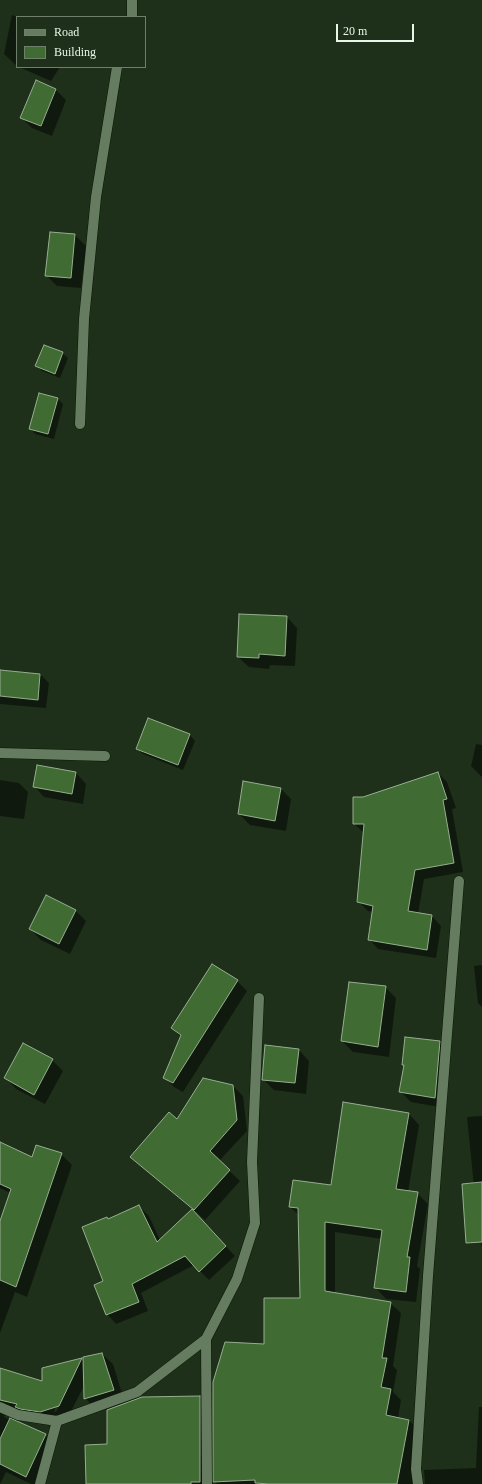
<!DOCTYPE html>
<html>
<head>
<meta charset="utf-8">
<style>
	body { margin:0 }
	#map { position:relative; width:482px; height:1484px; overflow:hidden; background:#1e3019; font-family:Georgia,serif }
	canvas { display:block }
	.legend { position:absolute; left:16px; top:16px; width:130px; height:52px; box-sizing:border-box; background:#1e3019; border:1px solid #6f7f6b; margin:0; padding:5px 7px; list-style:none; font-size:12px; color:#e9f5e6 }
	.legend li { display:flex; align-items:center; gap:8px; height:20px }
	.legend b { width:20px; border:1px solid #6f7f6b }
	.scale { position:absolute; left:336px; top:24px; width:78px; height:18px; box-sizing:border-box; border:2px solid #e9f5e6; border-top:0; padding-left:5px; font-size:12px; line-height:14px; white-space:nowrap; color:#e9f5e6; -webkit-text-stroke:3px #1e3019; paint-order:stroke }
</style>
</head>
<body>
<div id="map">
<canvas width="482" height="1484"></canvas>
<ul class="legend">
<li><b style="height:5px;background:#667c61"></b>Road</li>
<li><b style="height:11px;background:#406c34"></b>Building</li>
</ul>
<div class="scale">20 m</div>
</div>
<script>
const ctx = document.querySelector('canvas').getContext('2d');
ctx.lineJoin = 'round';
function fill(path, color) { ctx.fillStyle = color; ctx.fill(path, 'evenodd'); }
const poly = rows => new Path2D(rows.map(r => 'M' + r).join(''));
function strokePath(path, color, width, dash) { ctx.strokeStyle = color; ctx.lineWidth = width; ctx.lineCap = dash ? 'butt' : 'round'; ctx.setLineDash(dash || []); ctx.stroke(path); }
fill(poly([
	[12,15,17,17,17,66,4,54],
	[19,67,60,67,51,81],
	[55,89,66,100,52,136,32,128,22,118],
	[51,233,75,235,86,246,81,288,57,286,46,275],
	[62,353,68,358,60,378,42,371,37,366],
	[40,394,58,399,63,404,54,439,35,434,30,428],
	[287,617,297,628,295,666,270,665,269,669,249,667,238,657],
	[0,671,40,674,49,683,46,708,0,704],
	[149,719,190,735,195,741,183,770,143,754,137,749],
	[476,744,482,745,482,777,471,766],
	[76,773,86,784,83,804,44,797,34,786],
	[438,773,447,782,456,808,452,809,463,872,424,879,418,914,432,916,441,926,436,958,378,949,369,939,373,912,368,911,358,901,364,833,354,824,363,798],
	[0,780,19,783,28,792,24,819,0,816],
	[280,788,291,799,286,831,250,825,239,814],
	[75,910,86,921,70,954,41,940,30,929],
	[482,965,482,1007,478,1003,474,966],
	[237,981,247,991,183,1092,174,1087,164,1077,181,1037,172,1028],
	[385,987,396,998,389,1057,353,1052,342,1041],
	[439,1042,450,1052,445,1108,411,1102,400,1091,405,1066,403,1065],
	[299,1050,309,1061,306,1094,274,1090,263,1079],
	[52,1060,63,1071,45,1104,16,1089,6,1078],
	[233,1086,243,1096,247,1131,219,1161,240,1181,205,1220,196,1212,195,1214,235,1256,209,1280,194,1265,141,1293,148,1311,116,1324,107,1314,104,1282,107,1218,109,1220,139,1206,149,1216,160,1240,193,1210,132,1157,177,1120],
	[409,1114,419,1125,408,1192,417,1193,428,1204,417,1266,420,1269,416,1302,386,1299,376,1288,382,1239,335,1232,335,1294,390,1303,401,1313,393,1366,397,1370,393,1392,401,1400,398,1418,409,1420,419,1431,411,1472,420,1481,420,1484,217,1484,214,1481,265,1345,301,1299,299,1215,290,1207,331,1186],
	[482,1116,482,1247,479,1236,467,1117],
	[0,1143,32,1158,61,1154,72,1165,27,1297,15,1292,0,1333,0,1224,10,1193,0,1188],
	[102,1354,113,1364,124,1400,96,1409,85,1398,85,1384,68,1417,7,1412,4,1417,45,1435,56,1446,38,1484,31,1484,6,1472,0,1484,0,1369,43,1382,43,1369,82,1359,84,1361],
	[73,1373,76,1373,56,1412,54,1411],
	[199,1397,210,1408,211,1484,87,1484,108,1445],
	[479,1407,482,1407,482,1484,425,1484,424,1470,476,1468]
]), '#0007');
const building = poly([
	[36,80,56,89,41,126,20,118,36,80],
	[50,232,75,234,71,278,45,276,50,232],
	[44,345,63,352,55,374,35,366,44,345],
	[39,393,58,398,48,434,29,429,39,393],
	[239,614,287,616,285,656,259,654,259,658,237,657,239,614],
	[0,670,40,674,38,700,0,696,0,670],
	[148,718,190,734,178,765,136,749,148,718],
	[37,765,76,772,72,794,33,787,37,765],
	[438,772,447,799,443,800,454,863,415,870,408,911,432,915,427,950,368,940,373,906,357,902,364,824,353,824,353,797,363,797,438,772],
	[243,781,281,788,275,821,238,814,243,781],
	[46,895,76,910,59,944,29,929,46,895],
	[212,964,238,980,173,1083,163,1078,181,1035,171,1028,212,964],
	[349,982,386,986,378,1047,341,1041,349,982],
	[405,1037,440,1041,435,1098,399,1092,404,1065,402,1065,405,1037],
	[23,1043,53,1059,34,1095,4,1078,23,1043],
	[265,1045,299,1049,295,1083,262,1080,265,1045],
	[203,1078,233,1085,237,1120,210,1151,230,1170,194,1210,130,1157,169,1112,177,1119,203,1078],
	[343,1102,409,1113,396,1189,418,1192,407,1257,410,1257,406,1292,374,1288,382,1230,325,1222,325,1291,391,1302,382,1358,387,1358,381,1387,391,1389,386,1415,409,1420,397,1484,270,1484,255,1483,255,1480,213,1482,213,1382,225,1342,264,1344,264,1298,300,1298,298,1208,289,1207,293,1180,331,1185,343,1102],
	[0,1142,32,1157,36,1145,62,1153,16,1287,0,1280,0,1221,11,1189,0,1184,0,1142],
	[482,1182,482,1242,466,1243,462,1184,482,1182],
	[139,1205,157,1242,192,1209,226,1246,199,1272,185,1256,132,1284,139,1302,106,1315,94,1285,103,1281,82,1227,107,1217,108,1219,139,1205],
	[102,1353,114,1390,84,1399,83,1357,102,1353],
	[82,1358,59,1406,40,1412,20,1409,15,1407,17,1404,0,1400,0,1368,42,1381,42,1368,82,1358],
	[200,1396,200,1482,191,1482,191,1484,86,1484,85,1445,107,1444,107,1410,142,1397,200,1396],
	[10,1418,46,1434,26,1477,0,1464,0,1439,10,1418]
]);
fill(building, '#406c34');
strokePath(building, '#97ae91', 1);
const street = poly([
	[132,0,132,17],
	[80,424,84,319,96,197,117,67],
	[0,753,105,756],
	[206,1339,207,1484],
	[0,1407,18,1415,57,1421,137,1392,206,1339,237,1279,255,1223,252,1162,259,998],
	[40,1484,57,1421],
	[418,1484,416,1469,428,1276,459,881]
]);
strokePath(street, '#071803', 11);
strokePath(street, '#667c61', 10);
</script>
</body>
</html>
